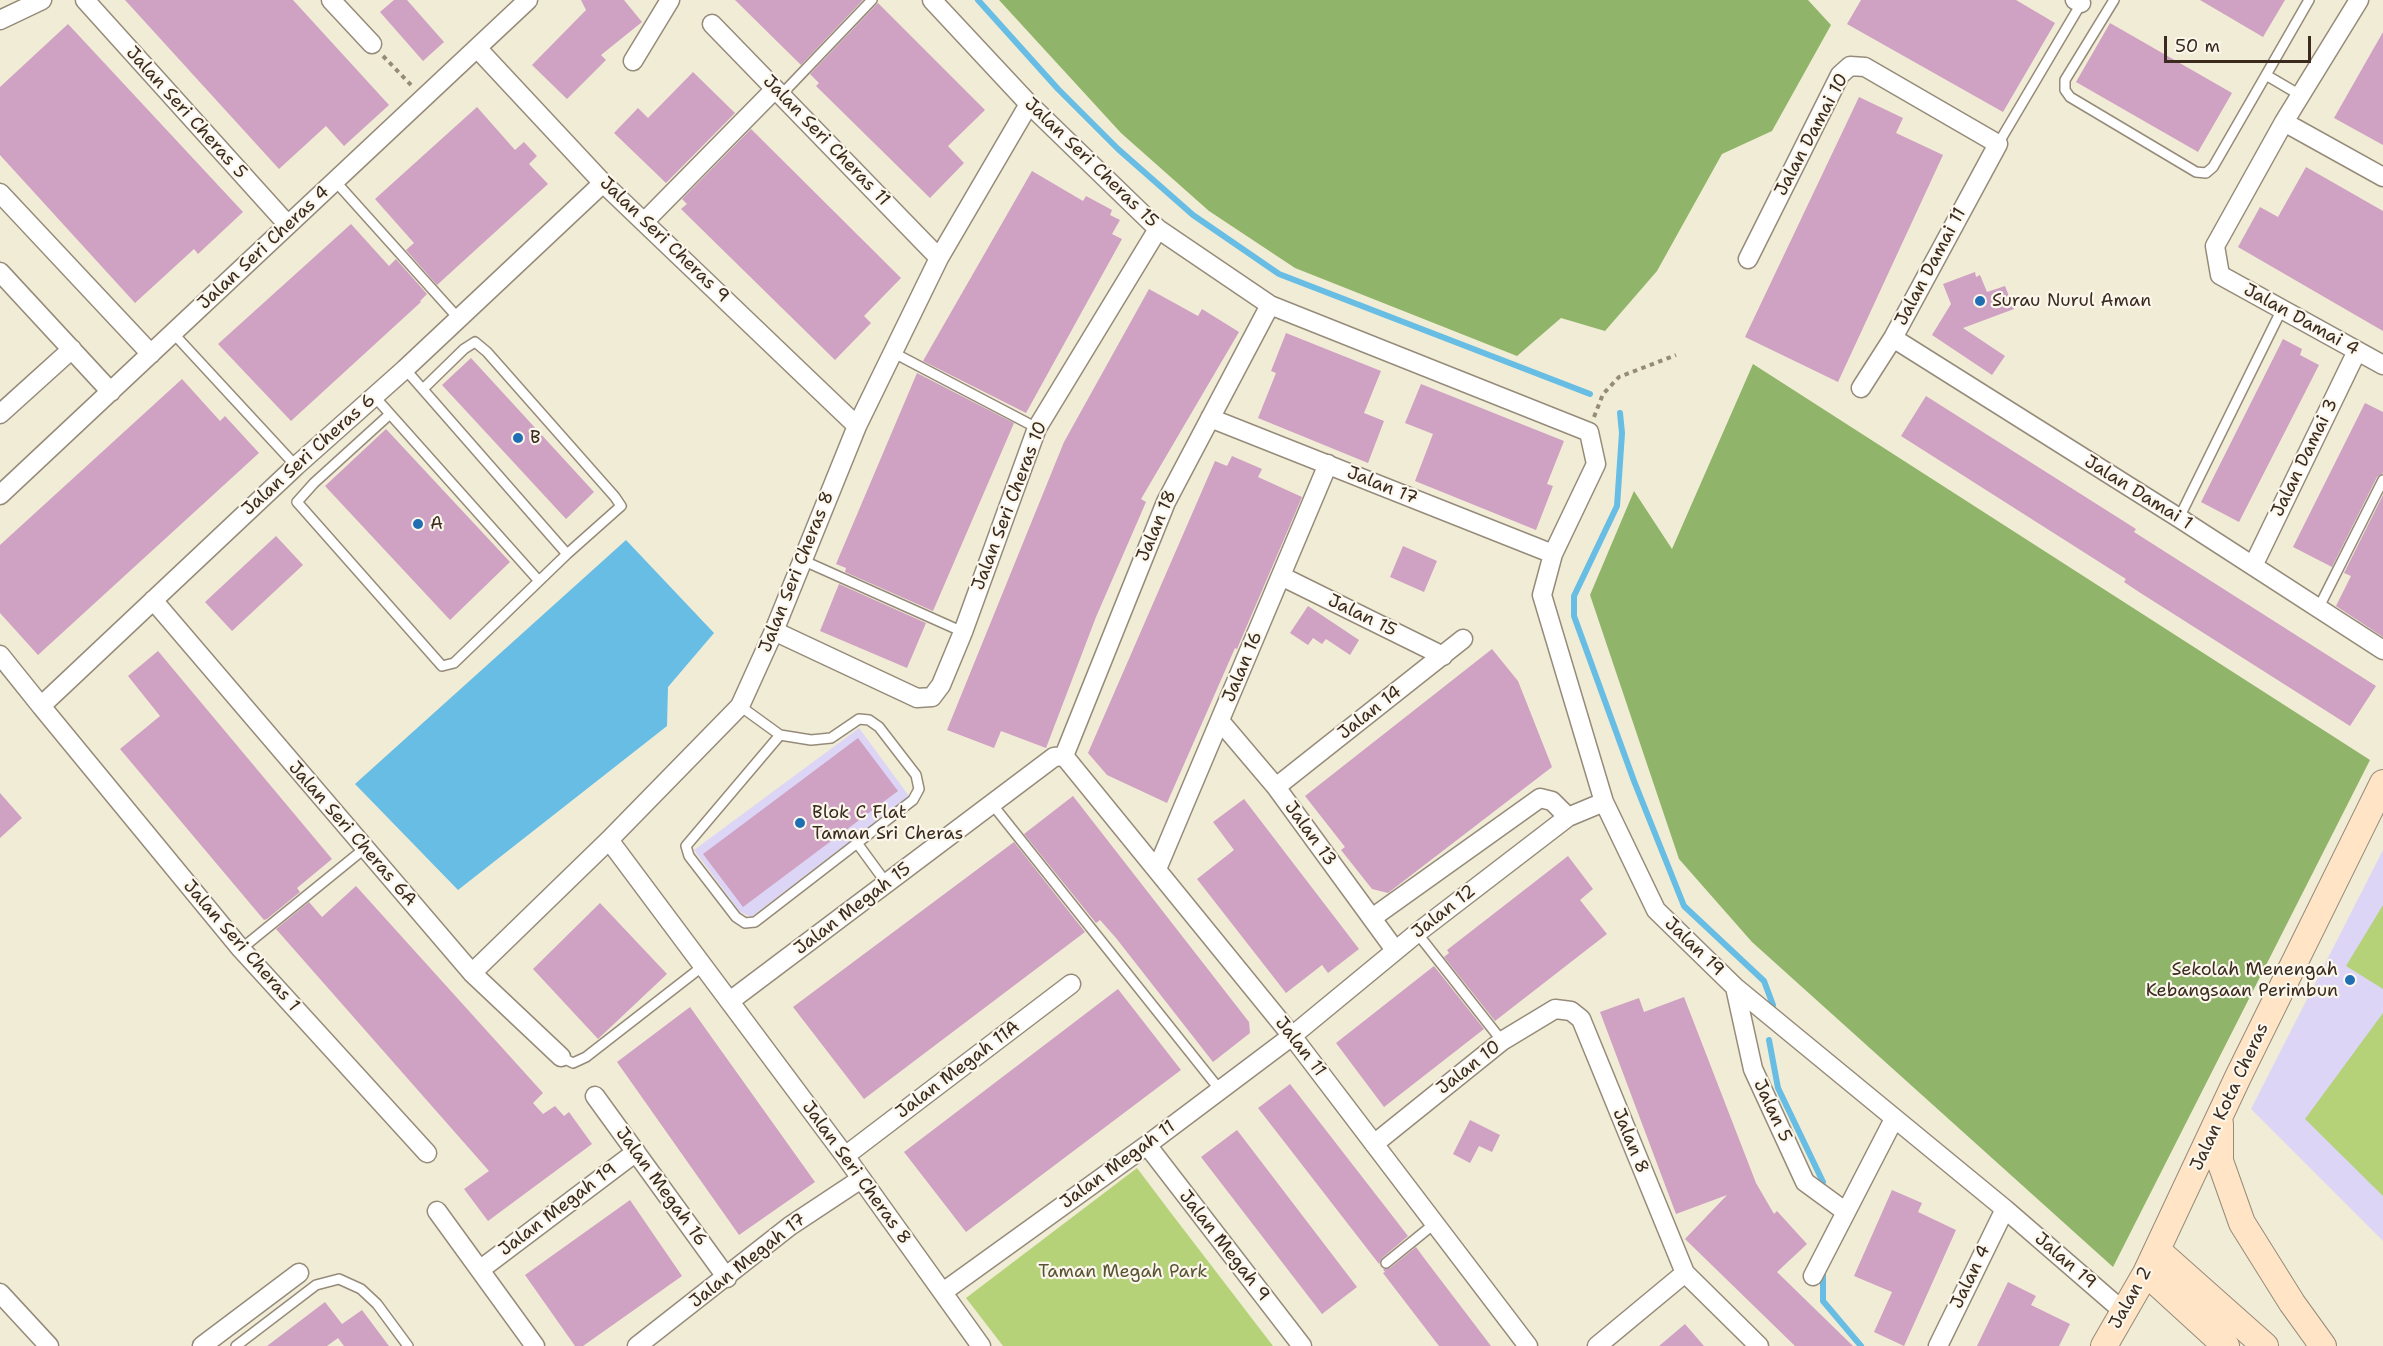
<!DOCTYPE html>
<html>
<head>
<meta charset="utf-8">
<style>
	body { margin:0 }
	#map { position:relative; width:2383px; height:1346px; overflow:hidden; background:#f1ecd5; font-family:"Shantell Sans",sans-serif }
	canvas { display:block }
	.scale { position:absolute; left:2164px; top:36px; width:147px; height:27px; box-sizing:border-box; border:3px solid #3b2a1e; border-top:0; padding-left:8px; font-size:18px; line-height:21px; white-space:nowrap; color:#3b2a1e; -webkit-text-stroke:4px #fbf7ec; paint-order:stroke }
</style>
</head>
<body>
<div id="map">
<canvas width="2383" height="1346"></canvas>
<div class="scale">50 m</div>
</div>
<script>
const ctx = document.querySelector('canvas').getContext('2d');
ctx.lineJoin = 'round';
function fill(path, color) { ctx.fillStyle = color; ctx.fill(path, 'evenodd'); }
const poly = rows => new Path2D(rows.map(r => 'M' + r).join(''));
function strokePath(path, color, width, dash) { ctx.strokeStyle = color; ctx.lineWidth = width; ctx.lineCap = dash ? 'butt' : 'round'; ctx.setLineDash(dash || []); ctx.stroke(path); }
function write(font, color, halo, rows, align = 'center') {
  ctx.font = font + ' "Shantell Sans",sans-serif'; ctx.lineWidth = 4.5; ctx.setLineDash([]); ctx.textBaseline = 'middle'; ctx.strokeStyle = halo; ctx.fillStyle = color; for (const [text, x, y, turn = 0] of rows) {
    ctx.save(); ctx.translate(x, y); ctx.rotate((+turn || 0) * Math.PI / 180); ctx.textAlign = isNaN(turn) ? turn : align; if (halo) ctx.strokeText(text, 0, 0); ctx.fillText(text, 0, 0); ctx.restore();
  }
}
fill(poly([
	[859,728,909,796,751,917,740,912,694,850],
	[2383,850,2383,1241,2251,1109]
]), '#ddd5f6');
fill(poly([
	[2383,905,2383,989,2346,966],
	[2383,1013,2383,1196,2305,1119],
	[1137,1168,1171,1213,1273,1346,1003,1346,966,1298]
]), '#b5d279');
fill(poly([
	[999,0,1808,0,1831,25,1772,131,1722,154,1657,271,1605,331,1561,318,1517,356,1295,268,1209,211,1121,133],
	[1753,364,2370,760,2113,1267,1752,942,1679,859,1590,595,1634,491,1672,549]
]), '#90b469');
fill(poly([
	[626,540,714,633,668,687,667,726,458,890,355,784]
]), '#67bde4');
strokePath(poly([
	[978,0,1058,89,1118,149,1193,215,1279,274,1590,394],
	[1620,413,1622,433,1617,506,1574,596,1574,616,1634,781,1684,906,1764,981,1773,1005],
	[1769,1040,1778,1088,1823,1182],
	[1823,1275,1823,1301,1861,1346]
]), '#67bde4', 6);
fill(poly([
	[125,0,293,0,389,105,344,146,326,126,279,169],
	[394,0,407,0,444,42,423,61,380,12],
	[581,0,624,0,642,22,601,55,606,60,567,99,532,65,586,10],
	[735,0,863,0,801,65],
	[1861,0,2016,0,2055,23,2003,112,1847,24],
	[2200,0,2285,0,2263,37],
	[878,3,985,110,948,146,964,163,930,198,816,86,819,83,810,74],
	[2110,23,2232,93,2198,152,2076,82],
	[68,24,243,212,198,254,194,249,135,303,0,155,0,87],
	[2383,32,2383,145,2334,118],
	[693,72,735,113,666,183,614,133,638,108,648,118],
	[1859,97,1903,118,1896,133,1943,155,1838,382,1745,337],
	[477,107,515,150,524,142,537,156,529,164,548,184,437,285,406,250,414,243,375,199],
	[751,129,901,278,864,316,871,323,835,360,681,209,687,204,682,199],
	[2306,167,2383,211,2383,331,2238,247,2260,207,2278,217],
	[1032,171,1083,201,1086,196,1112,210,1110,215,1120,220,1112,234,1122,239,1026,413,923,361],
	[351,224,389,266,396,259,427,294,420,301,421,302,291,421,218,344],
	[1975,272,1976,277,1980,275,1987,292,2005,286,2014,309,1963,328,2005,356,1992,375,1932,335,1951,304,1943,284],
	[1149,289,1198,316,1202,309,1239,332,1141,499,1146,502,1096,617,1046,748,1001,731,994,748,947,730,1064,442],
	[1286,333,1381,371,1364,413,1384,421,1368,463,1258,418,1276,373,1271,371],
	[2283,339,2302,349,2300,355,2319,365,2239,522,2201,502],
	[471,358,594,492,566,519,442,385],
	[917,373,1014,423,933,611,845,572,846,568,836,564],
	[182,379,220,421,225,416,259,453,38,655,0,613,0,545],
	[1421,384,1564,441,1547,484,1553,486,1536,530,1415,481,1433,434,1405,423],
	[1926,396,2136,529,2134,532,2376,686,2350,726,2139,592,2124,582,2126,579,1901,436],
	[2365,403,2383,412,2383,473,2377,477,2332,567,2293,547],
	[386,429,510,562,450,620,325,486],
	[1232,456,1262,469,1258,477,1302,497,1237,649,1235,648,1167,803,1107,775,1088,753,1215,461,1227,466],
	[2383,495,2383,637,2336,606,2351,576,2344,573],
	[276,536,303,565,232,631,205,602],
	[1403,546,1437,561,1424,592,1390,577],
	[839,584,926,623,907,668,820,631],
	[1308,606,1359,640,1350,655,1326,639,1322,644,1313,638,1308,645,1290,633],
	[1492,649,1518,681,1552,767,1388,893,1372,889,1341,850,1345,847,1305,796],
	[158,651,332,859,297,888,300,892,267,919,264,920,120,749,160,716,128,676],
	[858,738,898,791,743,907,703,854],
	[0,793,22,818,0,838],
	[1073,796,1249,1022,1250,1033,1213,1062,1116,938,1100,920,1096,923,1024,834],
	[1244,799,1359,949,1328,973,1322,965,1286,993,1197,879,1234,850,1213,822],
	[1014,842,1085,932,864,1099,793,1007],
	[1568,856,1593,889,1580,900,1607,934,1495,1021,1444,957,1449,953,1447,950],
	[356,886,543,1093,533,1103,543,1114,555,1106,564,1116,569,1112,592,1144,488,1221,464,1189,489,1171,276,929,309,902,322,917],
	[600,903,667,974,598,1039,533,969],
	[1434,966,1484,1029,1384,1107,1336,1043],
	[1118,989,1181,1070,966,1232,904,1152],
	[1684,997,1756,1183,1774,1214,1777,1211,1807,1244,1777,1272,1853,1346,1795,1346,1685,1239,1727,1195,1676,1214,1600,1012,1639,998,1644,1012],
	[690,1007,815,1182,739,1235,617,1062],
	[1290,1084,1408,1236,1382,1258,1379,1264,1258,1108],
	[1470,1120,1500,1135,1492,1152,1479,1146,1470,1163,1453,1154],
	[1237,1130,1357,1287,1322,1314,1201,1157],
	[1892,1190,1922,1203,1918,1212,1956,1230,1904,1346,1874,1332,1892,1292,1854,1276],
	[630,1200,682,1276,583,1346,575,1346,525,1275],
	[1416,1247,1424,1258,1491,1346,1439,1346,1383,1273,1385,1272,1383,1269,1390,1268],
	[2008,1282,2036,1296,2031,1305,2070,1324,2059,1346,1977,1346],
	[325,1302,342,1324,362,1310,389,1346,344,1346,338,1338,327,1346,267,1346],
	[1685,1324,1704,1346,1659,1346]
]), '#cfa1c3');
const lane = poly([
	[2114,0,2065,80,2065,90,2070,97,2196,172,2206,173,2213,167,2266,75,2300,95],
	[2266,75,2309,0],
	[781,95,872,0],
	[1998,144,2082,2],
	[335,181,459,319],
	[173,333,296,466],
	[894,353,1037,428],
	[423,389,464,349,475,342,487,352,615,497,621,506,567,554],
	[374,396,539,581],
	[390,414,314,483,297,502,442,666,454,663,567,554,405,369],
	[2179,518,2282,309],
	[802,560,963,632],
	[2318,609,2383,480],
	[740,706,780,735,811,740,831,738,859,719,869,720,879,727,916,775,919,789,913,800,755,922,745,923,736,917,689,856,686,846,780,735],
	[992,804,1220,1090],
	[857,843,887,884],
	[1417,933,1502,1041],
	[241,949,364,849],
	[561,1057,573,1063,586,1057,703,966],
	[1386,1263,1434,1224],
	[236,1346,316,1285,339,1279,361,1289,377,1304,408,1346]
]);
const street = poly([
	[85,0,288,225],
	[331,0,372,44],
	[932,0,1029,104,1158,229,1270,305,1589,432,1596,464,1553,554,1542,595,1604,802,1656,910,1735,987,2005,1209,2124,1312],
	[2075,0,2081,3],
	[2359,0,2284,122,2215,246,2220,275,2383,365],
	[0,20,42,0],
	[712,24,939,258],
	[477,48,603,183,857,426],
	[633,61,670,0],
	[2284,122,2383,177],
	[0,193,151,354],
	[644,222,775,89],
	[1748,259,1840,75,1850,66,1865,67,1998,144,1893,338,1861,388],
	[0,272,111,392],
	[1893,338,2179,518,2383,650],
	[0,414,72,349],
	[1210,418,1553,554],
	[0,495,528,0],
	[2253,566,2357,351],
	[1281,576,1443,656],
	[153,600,472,973,561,1057],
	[774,631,917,698,932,697,941,685,963,632,1037,428,1158,229],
	[0,655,41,706],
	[1220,721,1276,787,1395,950],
	[1064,756,1292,1036,1528,1346],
	[1064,756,1166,502,1270,305],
	[1276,787,1463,639],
	[609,840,845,1156,981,1346],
	[1157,869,1328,464],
	[1372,918,1540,798,1552,801,1568,817],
	[472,973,609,840,740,706,774,631,857,426,939,258,1029,104],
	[1735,987,1753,1069,1805,1182,1846,1212],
	[730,1001,1054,757,1064,756],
	[595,1096,727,1278],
	[1374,1144,1502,1041,1555,1009,1571,1011,1581,1019,1685,1273,1759,1346],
	[1147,1145,1302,1346],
	[427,1153,241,949,41,706,296,466,405,369,603,183],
	[845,1156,1071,984],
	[437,1211,535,1346],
	[481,1269,636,1152],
	[1813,1276,1894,1119],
	[943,1292,1147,1145,1292,1036,1417,933,1568,817,1604,802],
	[0,1293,49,1346],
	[202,1346,299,1273],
	[637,1346,790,1226,861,1179],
	[1597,1346,1685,1273],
	[1938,1346,2005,1209]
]);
const secondary = poly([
	[2220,1124,2220,1161,2242,1223,2292,1303,2323,1346],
	[2157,1250,2265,1346],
	[2146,1273,2226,1346],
	[2104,1346,2146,1273,2238,1077,2383,783]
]);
strokePath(lane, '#968b7a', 12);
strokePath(street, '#968b7a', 21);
strokePath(secondary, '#968b7a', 28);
strokePath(poly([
	[383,56,411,85],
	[1594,417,1603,394,1619,377,1676,355]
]), '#968b7a', 4, [4.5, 4.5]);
strokePath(lane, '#fff', 9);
strokePath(street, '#fff', 18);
strokePath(secondary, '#ffe4c6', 26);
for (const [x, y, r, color] of [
	[1980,301,6,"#1f6fb2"],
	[518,438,6,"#1f6fb2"],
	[418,524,6,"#1f6fb2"],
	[800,823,6,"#1f6fb2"],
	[2350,980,6,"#1f6fb2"]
]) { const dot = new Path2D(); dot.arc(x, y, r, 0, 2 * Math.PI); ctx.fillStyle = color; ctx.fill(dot); strokePath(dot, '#fbf7ec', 2); }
write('18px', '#3b2a1e', '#fbf7ec', [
	["Jalan Seri Cheras 5",186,113,48],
	["Jalan Damai 10",1812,135,-62],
	["Jalan Seri Cheras 11",826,141,46],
	["Jalan Seri Cheras 15",1091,163,44],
	["Jalan Seri Cheras 9",664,240,44],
	["Jalan Seri Cheras 4",264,248,-43],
	["Jalan Damai 11",1931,267,-62],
	["Jalan Damai 4",2301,320,29],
	["Jalan Seri Cheras 6",309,455,-42],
	["Jalan Damai 3",2305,458,-64],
	["Jalan 17",1382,486,22],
	["Jalan Damai 1",2138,493,32],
	["Jalan Seri Cheras 10",1010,506,-69],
	["Jalan 18",1157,526,-67],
	["Jalan Seri Cheras 8",797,572,-68],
	["Jalan 15",1362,616,26],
	["Jalan 16",1243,667,-67],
	["Jalan 14",1370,713,-38],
	["Jalan Seri Cheras 6A",352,834,49],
	["Jalan 13",1310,834,54],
	["Jalan Megah 15",853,909,-37],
	["Jalan 12",1444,912,-38],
	["Jalan Seri Cheras 1",241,946,49],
	["Jalan 19",1694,947,44],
	["Jalan 11",1300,1047,52],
	["Jalan 10",1469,1068,-38],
	["Jalan Megah 11A",958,1070,-37],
	["Jalan Kota Cheras",2230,1097,-65],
	["Jalan 5",1772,1111,65],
	["Jalan 8",1630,1141,68],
	["Jalan Megah 11",1118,1165,-36],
	["Jalan Seri Cheras 8",856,1173,54],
	["Jalan Megah 16",661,1187,54],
	["Jalan Megah 19",558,1210,-37],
	["Jalan Megah 9",1224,1246,52],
	["Jalan Megah 17",748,1261,-38],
	["Jalan 19",2065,1261,41],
	["Jalan 4",1971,1277,-64],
	["Jalan 2",2131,1298,-61]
]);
write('18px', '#3b2a1e', '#fbf7ec', [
	["Surau Nurul Aman",1992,301],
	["B",530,438],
	["A",430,524],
	["Blok C Flat",812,813],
	["Taman Sri Cheras",812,834],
	["Sekolah Menengah",2338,970,"right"],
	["Kebangsaan Perimbun",2338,991,"right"]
], 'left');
write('18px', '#5a5435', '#fbf7ec', [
	["Taman Megah Park",1123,1272]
]);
</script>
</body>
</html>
